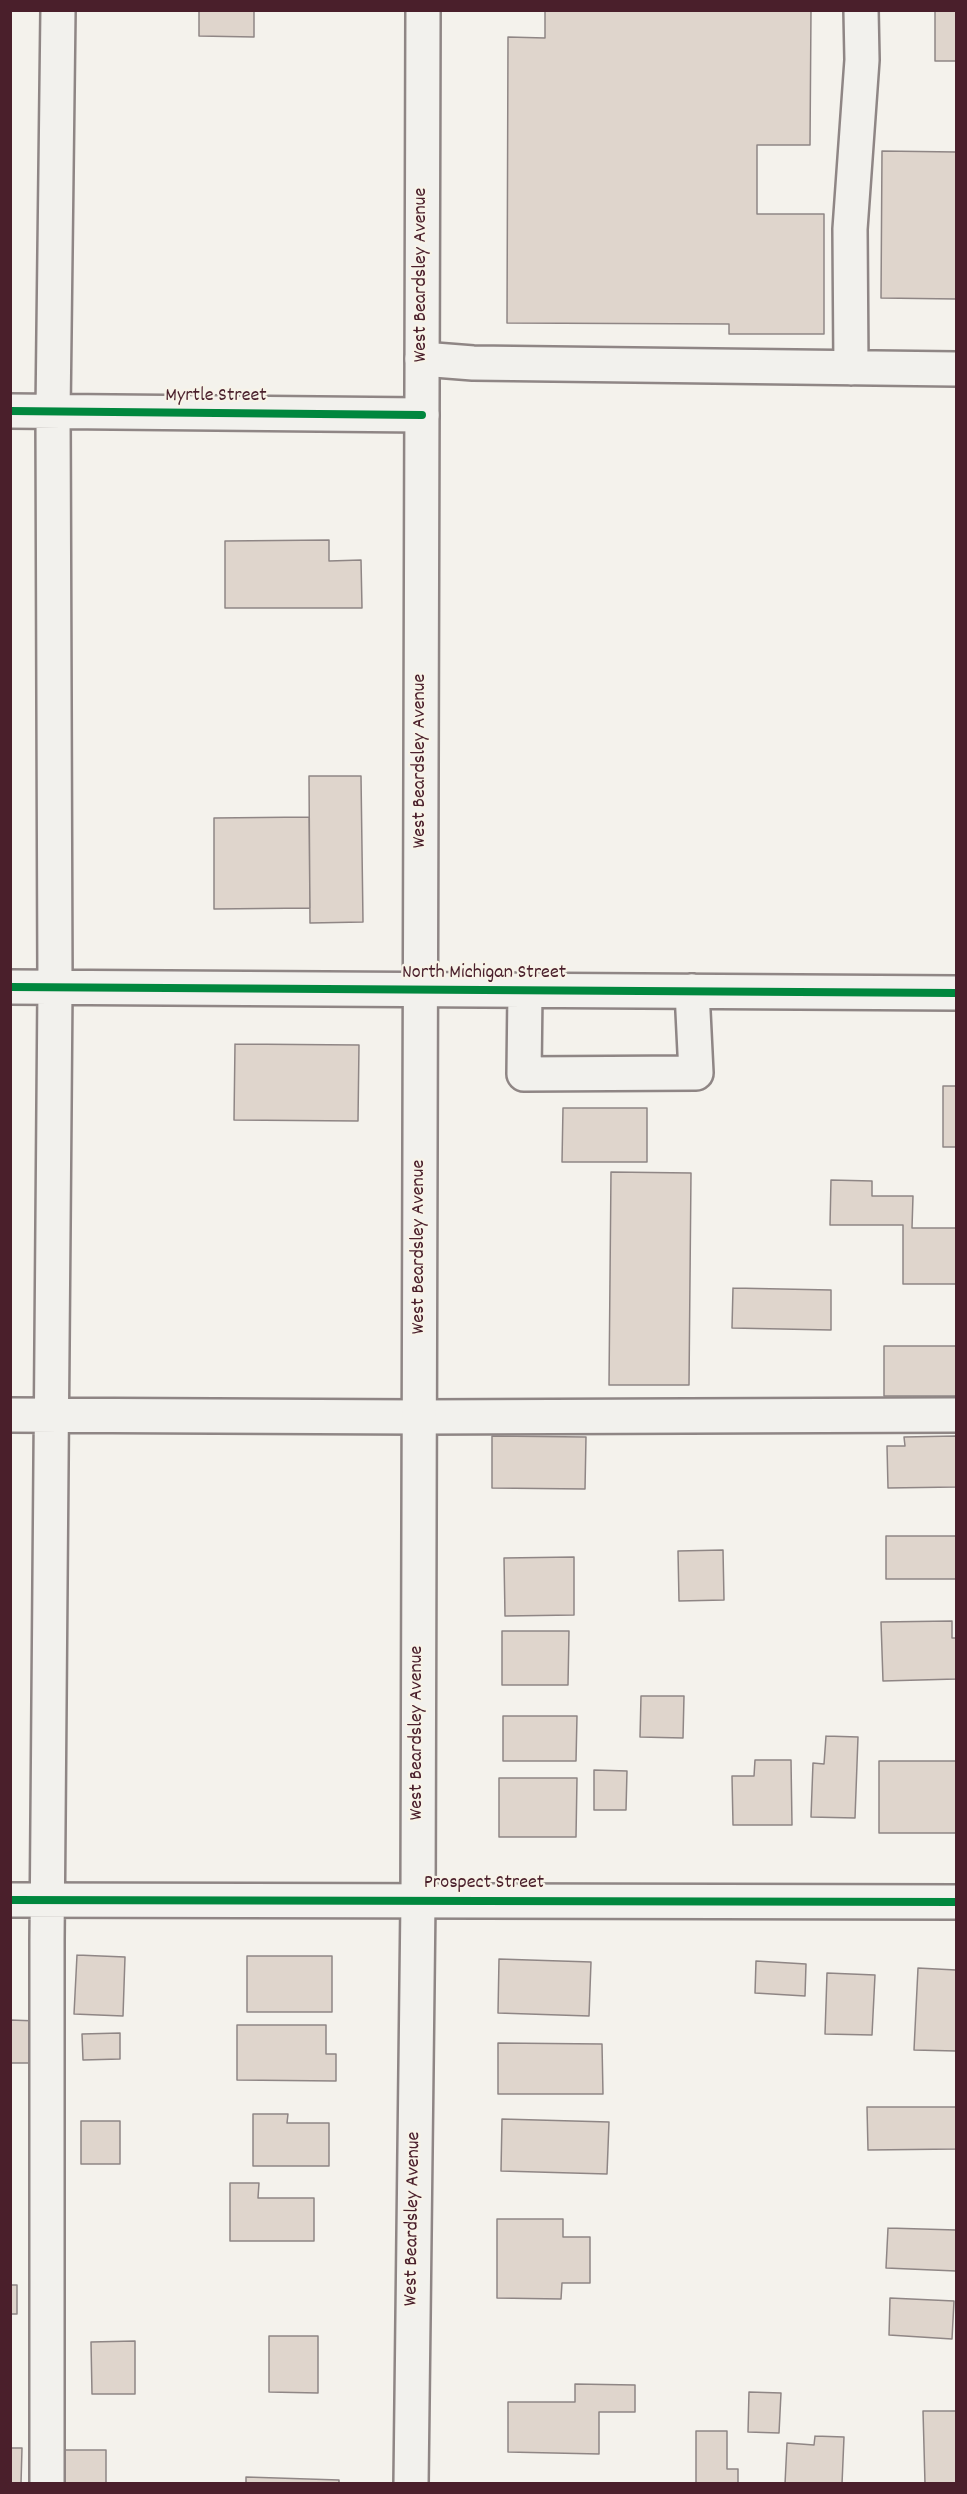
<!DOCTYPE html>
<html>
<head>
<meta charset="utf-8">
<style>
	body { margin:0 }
	#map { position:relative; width:967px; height:2494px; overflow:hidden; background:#f4f2ec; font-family:Dekko,sans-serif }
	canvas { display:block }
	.frame { position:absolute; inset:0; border:12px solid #4a1f2b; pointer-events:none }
</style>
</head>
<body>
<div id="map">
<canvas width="967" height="2494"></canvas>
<div class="frame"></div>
</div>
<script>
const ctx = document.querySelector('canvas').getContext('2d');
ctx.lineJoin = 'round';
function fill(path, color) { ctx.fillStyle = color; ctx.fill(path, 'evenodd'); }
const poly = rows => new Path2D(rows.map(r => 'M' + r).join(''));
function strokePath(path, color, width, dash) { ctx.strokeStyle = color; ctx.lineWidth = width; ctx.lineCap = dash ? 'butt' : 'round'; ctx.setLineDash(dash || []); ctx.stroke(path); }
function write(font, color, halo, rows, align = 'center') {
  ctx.font = font + ' Dekko,sans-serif'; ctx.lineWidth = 4.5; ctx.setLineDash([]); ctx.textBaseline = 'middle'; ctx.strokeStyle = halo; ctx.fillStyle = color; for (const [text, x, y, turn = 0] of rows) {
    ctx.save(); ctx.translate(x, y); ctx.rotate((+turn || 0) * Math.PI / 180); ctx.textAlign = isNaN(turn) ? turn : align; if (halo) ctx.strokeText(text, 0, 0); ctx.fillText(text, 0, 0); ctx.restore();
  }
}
const building = poly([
	[199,10,254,10,254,37,199,36,199,10],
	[545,10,811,10,810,145,757,145,757,214,824,214,824,334,729,334,729,324,507,323,508,37,545,38,545,10],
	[935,10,956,10,956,61,935,61,935,10],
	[882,151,956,152,956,299,881,298,882,151],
	[329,540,329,561,361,560,362,608,225,608,225,541,329,540],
	[309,776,361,776,363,922,310,923,309,776],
	[309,817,310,908,214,909,214,818,309,817],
	[235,1044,359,1045,358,1121,234,1120,235,1044],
	[943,1086,956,1086,956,1147,943,1147,943,1086],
	[563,1108,647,1108,647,1162,562,1162,563,1108],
	[611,1172,691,1173,689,1385,609,1385,611,1172],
	[831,1180,872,1181,872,1196,913,1196,912,1228,956,1228,956,1284,903,1284,903,1225,830,1225,831,1180],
	[733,1288,831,1290,831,1330,732,1328,733,1288],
	[884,1346,956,1346,956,1396,884,1396,884,1346],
	[492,1436,586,1437,585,1489,492,1488,492,1436],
	[956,1436,956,1487,888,1488,887,1446,905,1446,904,1437,956,1436],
	[886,1536,956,1536,956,1579,886,1579,886,1536],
	[723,1550,724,1600,679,1601,678,1551,723,1550],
	[574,1557,574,1615,505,1616,504,1558,574,1557],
	[952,1621,952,1638,956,1638,956,1679,883,1681,881,1622,952,1621],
	[502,1631,569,1631,568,1685,502,1685,502,1631],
	[641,1696,684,1696,683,1738,640,1737,641,1696],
	[503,1716,577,1716,576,1761,503,1761,503,1716],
	[826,1736,858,1737,855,1818,811,1817,813,1763,824,1764,826,1736],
	[755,1760,791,1760,792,1825,733,1825,732,1776,754,1776,755,1760],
	[879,1761,956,1761,956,1833,879,1833,879,1761],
	[594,1770,627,1771,626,1810,594,1810,594,1770],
	[499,1778,577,1778,576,1837,499,1837,499,1778],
	[77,1955,125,1957,123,2016,74,2014,77,1955],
	[247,1956,332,1956,332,2012,247,2012,247,1956],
	[499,1959,591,1962,589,2016,498,2013,499,1959],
	[756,1961,806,1964,805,1996,755,1993,756,1961],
	[918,1968,956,1970,956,2051,914,2050,918,1968],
	[827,1973,875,1975,872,2035,825,2034,827,1973],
	[10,2020,37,2021,36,2063,10,2063,10,2020],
	[237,2025,326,2025,326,2054,336,2054,336,2081,237,2080,237,2025],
	[120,2033,120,2059,83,2060,82,2034,120,2033],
	[498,2043,602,2044,603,2094,498,2094,498,2043],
	[867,2107,956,2107,956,2149,868,2150,867,2107],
	[253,2114,288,2114,287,2123,329,2123,329,2166,253,2166,253,2114],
	[502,2119,609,2122,607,2174,501,2171,502,2119],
	[81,2121,120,2121,120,2164,81,2164,81,2121],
	[230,2183,259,2183,258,2198,314,2198,314,2241,230,2241,230,2183],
	[497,2219,563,2219,563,2237,590,2237,590,2283,562,2283,561,2299,497,2298,497,2219],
	[888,2228,956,2230,956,2271,886,2268,888,2228],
	[10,2285,17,2285,17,2314,10,2314,10,2285],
	[890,2298,954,2301,952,2339,889,2335,890,2298],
	[269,2336,318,2336,318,2393,269,2392,269,2336],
	[135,2341,135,2394,92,2394,91,2342,135,2341],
	[575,2384,635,2385,635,2412,599,2412,599,2454,508,2452,508,2402,575,2402,575,2384],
	[749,2392,781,2393,779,2433,748,2432,749,2392],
	[923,2411,956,2411,956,2484,925,2484,923,2411],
	[696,2431,727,2431,727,2469,738,2469,738,2484,696,2484,696,2431],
	[815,2436,844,2437,842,2484,785,2484,787,2443,814,2445,815,2436],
	[10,2448,22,2448,21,2484,10,2484,10,2448],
	[62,2450,106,2450,106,2484,62,2484,62,2450],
	[246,2477,339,2480,339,2484,246,2484,246,2477]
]);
fill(building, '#dfd5cc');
strokePath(building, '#8f8685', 1.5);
const minor = poly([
	[422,359,473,363,956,369],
	[851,368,850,229,862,60,861,10],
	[10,411,422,415],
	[10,987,956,993],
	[525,991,524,1074,696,1073,692,991],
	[10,1415,419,1417,956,1415],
	[10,1900,956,1902],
	[47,2484,47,1939,55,987,53,412,58,10]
]);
const major = poly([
	[411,2484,418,1901,423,10]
]);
strokePath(minor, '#8f8685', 38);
strokePath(major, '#8f8685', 38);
strokePath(minor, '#f2f1ed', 33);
strokePath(major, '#f2f1ed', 33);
strokePath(poly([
	[10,411,422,415],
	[10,987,956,993],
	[10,1900,956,1902]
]), '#00873e', 8);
write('20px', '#4a1f2b', '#f7f3e8', [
	["West Beardsley Avenue",422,275,-90],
	["Myrtle Street",216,397],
	["West Beardsley Avenue",421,761,-90],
	["North Michigan Street",484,974],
	["West Beardsley Avenue",420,1247,-90],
	["West Beardsley Avenue",418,1733,-90],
	["Prospect Street",484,1884],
	["West Beardsley Avenue",414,2219,-89]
]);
</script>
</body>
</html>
